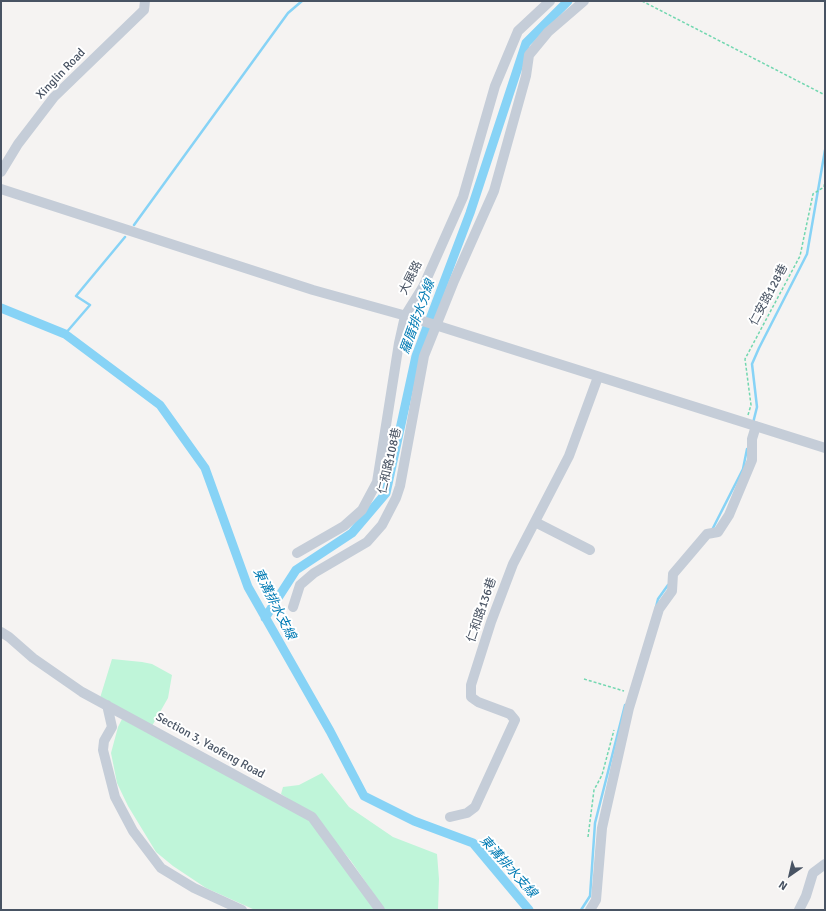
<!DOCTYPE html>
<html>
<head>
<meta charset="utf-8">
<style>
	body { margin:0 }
	#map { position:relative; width:826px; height:911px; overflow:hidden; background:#f5f3f2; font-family:Signika,sans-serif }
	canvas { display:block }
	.frame { position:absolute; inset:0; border:2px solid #485363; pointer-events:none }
	.north { position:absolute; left:770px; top:855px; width:40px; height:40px; -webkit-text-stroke:3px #fff; paint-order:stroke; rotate:214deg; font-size:11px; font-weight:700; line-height:16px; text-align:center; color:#485363 }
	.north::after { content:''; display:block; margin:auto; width:14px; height:18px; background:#485363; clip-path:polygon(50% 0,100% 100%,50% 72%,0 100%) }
</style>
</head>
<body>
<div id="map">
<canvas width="826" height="911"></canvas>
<div class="frame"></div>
<div class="north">N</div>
</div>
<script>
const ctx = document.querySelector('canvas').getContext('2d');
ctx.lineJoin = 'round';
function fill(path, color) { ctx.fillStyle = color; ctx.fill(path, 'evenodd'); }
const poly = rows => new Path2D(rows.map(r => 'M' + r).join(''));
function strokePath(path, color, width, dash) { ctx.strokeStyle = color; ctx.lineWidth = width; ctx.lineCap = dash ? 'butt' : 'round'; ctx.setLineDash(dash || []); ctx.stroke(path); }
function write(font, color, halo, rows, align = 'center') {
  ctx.font = font + ' Signika,"Noto Sans TC",sans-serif'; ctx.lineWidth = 4; ctx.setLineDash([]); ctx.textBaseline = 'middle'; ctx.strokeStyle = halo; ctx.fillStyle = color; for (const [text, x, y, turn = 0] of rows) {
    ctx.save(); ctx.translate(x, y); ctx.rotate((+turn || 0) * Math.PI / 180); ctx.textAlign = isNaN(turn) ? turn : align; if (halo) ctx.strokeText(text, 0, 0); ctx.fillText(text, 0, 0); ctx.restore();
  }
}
fill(poly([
	[112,659,142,662,152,664,172,675,168,698,152,726,100,698],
	[122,719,303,816,316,826,377,910,255,910,206,888,173,866,156,852,128,806,117,783,111,753,118,727],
	[322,773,349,807,393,837,437,854,439,879,438,910,385,910,351,861,314,816,281,794,283,787,299,785]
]), '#bff5d9');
strokePath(poly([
	[134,225,288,13,302,1],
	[65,334,90,305,76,296,125,237],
	[753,423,757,407,752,364,759,348,807,254,825,150],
	[712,530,743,469,747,449],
	[656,607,658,599,668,585],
	[581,910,590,896,595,823,625,705]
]), '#87d3f6', 2.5);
strokePath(poly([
	[1,308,65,334,160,405,205,468,248,587,330,731,364,796,414,821,473,843,529,910],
	[265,618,296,570,352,533,386,493,416,356,470,213,526,43,568,1]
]), '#87d3f6', 9);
strokePath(poly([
	[642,1,825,95],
	[748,415,751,405,745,359,800,256,813,194,824,187,825,181],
	[584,679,624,691],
	[588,837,594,790,602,775,614,730]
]), '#72d7b0', 1.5, [3, 2]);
strokePath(poly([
	[1,172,18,144,54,97,144,10,145,1],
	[1,189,313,290,410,317,825,448],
	[535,522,590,550],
	[297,553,344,526,362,510,377,482,399,343,405,316,423,287,463,197,495,86,518,31,550,1],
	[293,607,300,585,314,573,367,542,382,525,396,498,400,486,424,356,454,281,494,191,526,76,529,55,548,32,584,1],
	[1,632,9,637,33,658,82,692,312,817,380,910],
	[107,705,112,727,104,741,103,750,115,797,133,831,161,868,194,888,242,910],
	[450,817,467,813,475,807,515,720,510,714,478,702,471,697,471,685,491,622,513,564,569,456,598,377],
	[590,910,596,900,602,828,629,708,659,609,672,591,673,574,707,534,718,532,729,515,752,460,752,439,756,426],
	[799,910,806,896,813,873,825,864]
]), '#c5cdd8', 10);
write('12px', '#485363', '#fff', [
	["Xinglin Road",61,74,-46],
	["大展路",411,278,-63],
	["仁安路128巷",769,295,-62],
	["仁和路108巷",390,461,-77],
	["仁和路136巷",482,610,-71],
	["Section 3, Yaofeng Road",210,746,29]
]);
write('italic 13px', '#017bb4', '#fff', [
	["羅厝排水分線",418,317,-70],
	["東溝排水支線",274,604,63],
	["東溝排水支線",508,867,48]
]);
</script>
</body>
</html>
